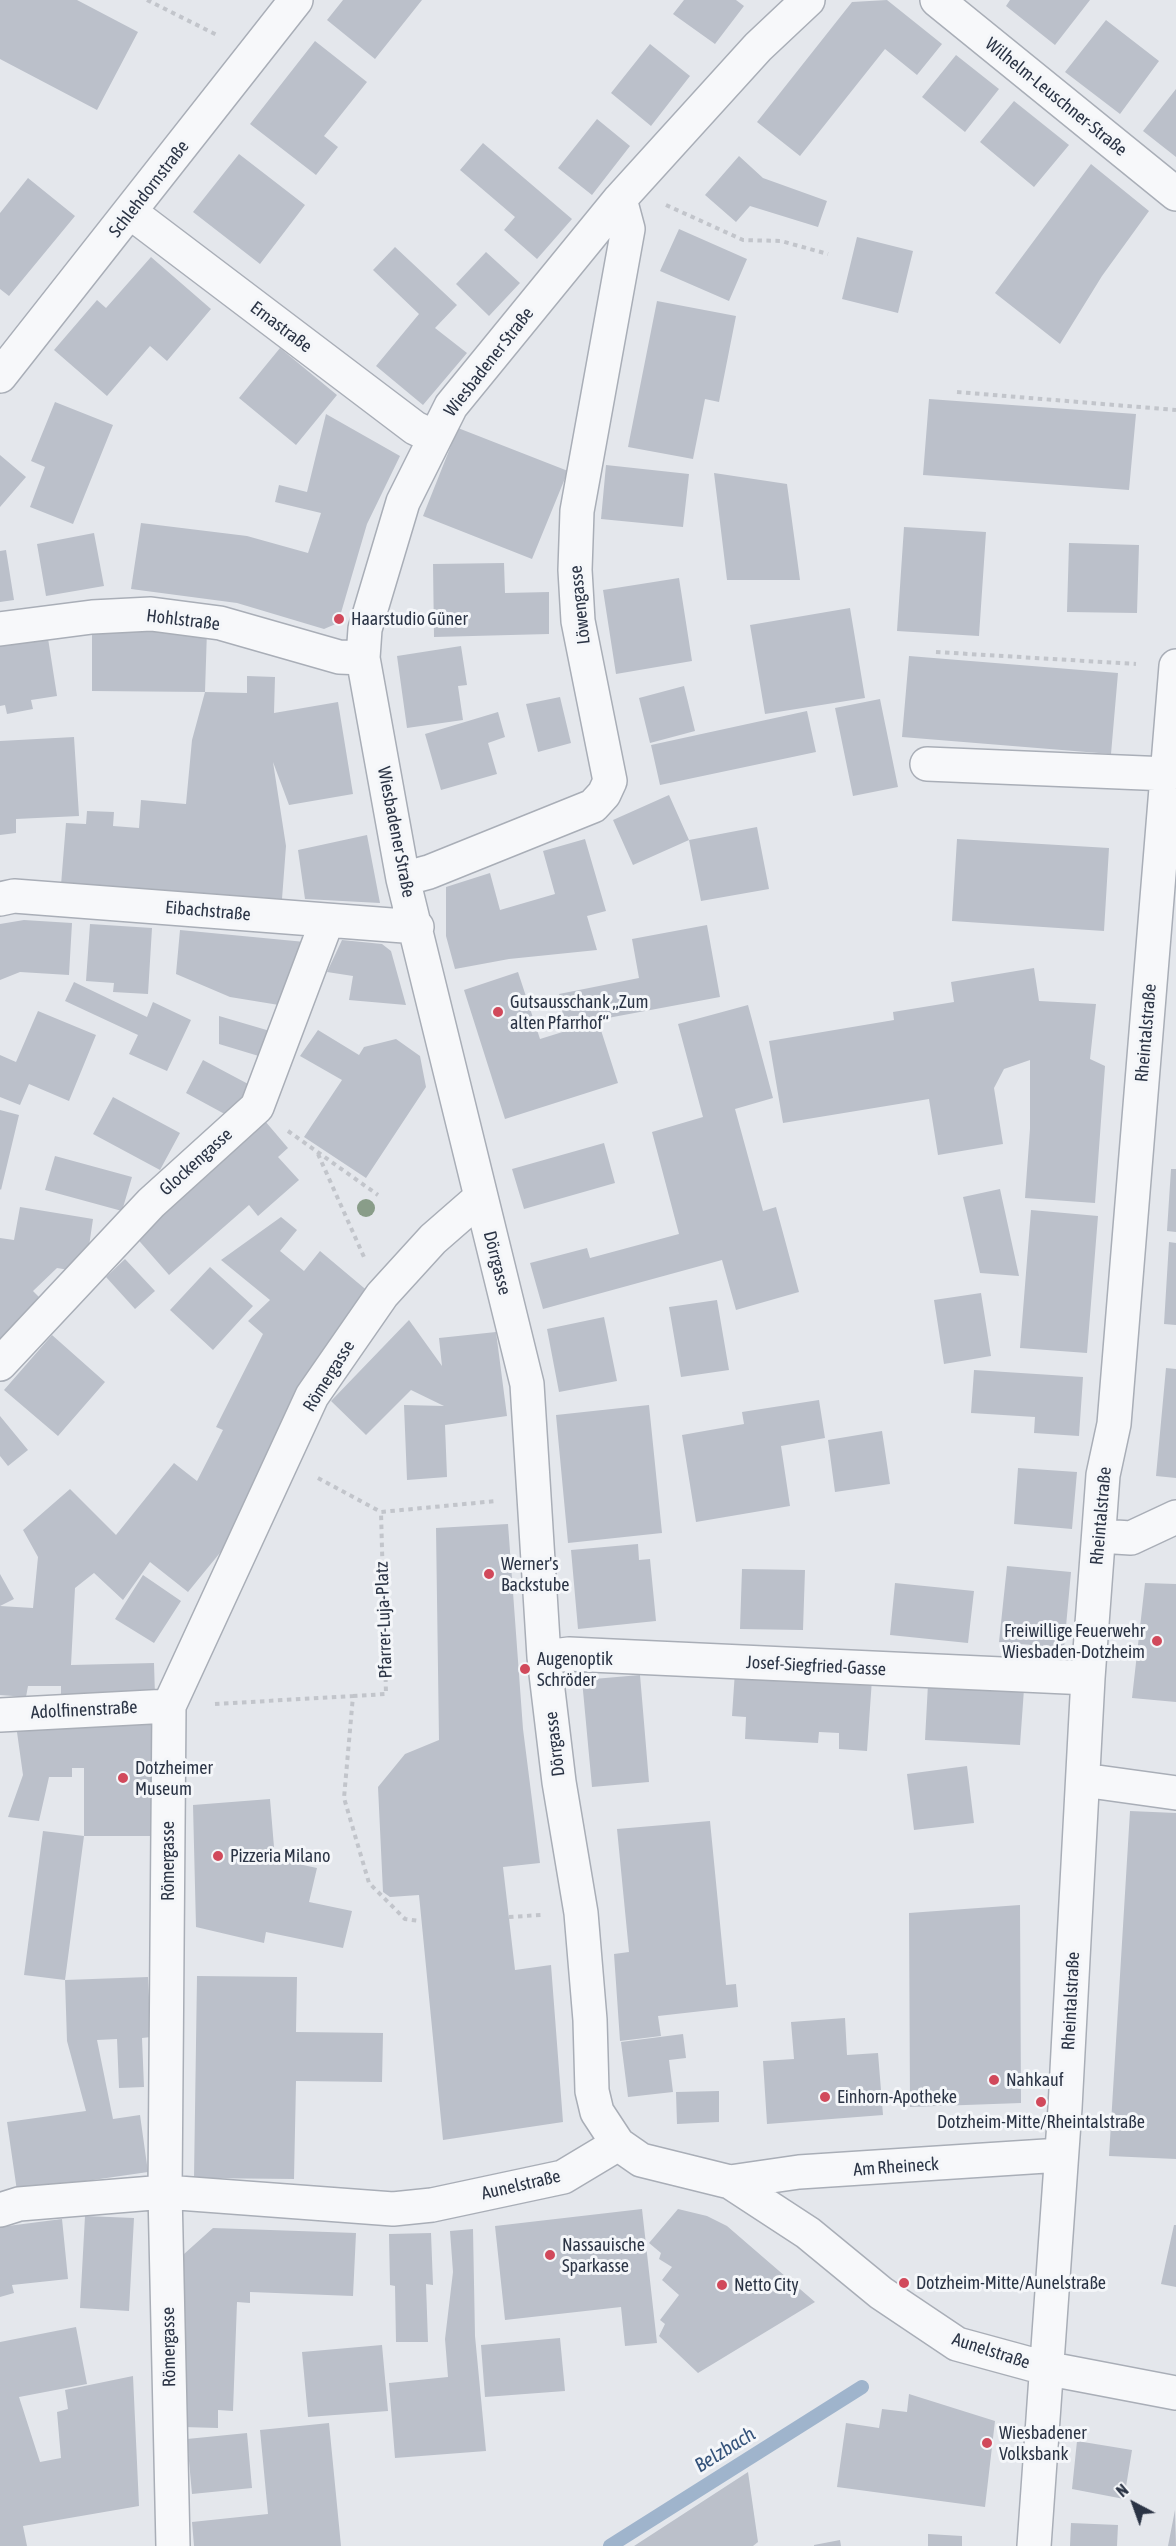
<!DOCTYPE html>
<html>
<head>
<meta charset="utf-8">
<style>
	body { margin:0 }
	#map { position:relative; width:1176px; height:2546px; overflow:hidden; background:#e4e7ec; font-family:"Asap Condensed",sans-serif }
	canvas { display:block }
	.north { position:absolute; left:1104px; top:2474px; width:60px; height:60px; -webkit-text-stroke:4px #f4f6f9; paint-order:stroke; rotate:319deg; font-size:16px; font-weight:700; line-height:24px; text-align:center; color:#2b3445 }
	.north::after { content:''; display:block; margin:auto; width:21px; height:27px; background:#2b3445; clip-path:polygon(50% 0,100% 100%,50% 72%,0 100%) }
</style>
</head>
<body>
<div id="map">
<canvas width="1176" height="2546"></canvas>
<div class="north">N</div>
</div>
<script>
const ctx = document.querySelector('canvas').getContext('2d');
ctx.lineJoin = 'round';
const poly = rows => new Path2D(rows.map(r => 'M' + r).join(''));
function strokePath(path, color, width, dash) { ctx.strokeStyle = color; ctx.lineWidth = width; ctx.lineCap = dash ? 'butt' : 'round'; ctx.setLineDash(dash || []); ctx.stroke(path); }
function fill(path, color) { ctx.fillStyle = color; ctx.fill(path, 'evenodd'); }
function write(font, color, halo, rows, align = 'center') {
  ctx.font = font + ' "Asap Condensed",sans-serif'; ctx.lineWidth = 6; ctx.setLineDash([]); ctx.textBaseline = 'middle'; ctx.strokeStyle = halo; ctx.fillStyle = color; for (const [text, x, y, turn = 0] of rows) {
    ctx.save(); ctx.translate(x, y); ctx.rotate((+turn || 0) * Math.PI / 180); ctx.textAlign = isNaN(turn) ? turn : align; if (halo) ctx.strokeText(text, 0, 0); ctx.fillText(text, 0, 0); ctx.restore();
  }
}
strokePath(poly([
	[610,2546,862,2387]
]), '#9fb4cc', 14);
fill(poly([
	[0,0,77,0,138,32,97,110,0,59],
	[343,0,422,0,375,59,327,20],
	[684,0,736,0,744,6,715,44,673,14],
	[887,0,942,44,917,75,885,49,800,156,757,122,852,2],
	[1010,0,1090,0,1055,45,1006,6],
	[1106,20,1159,61,1120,114,1065,72],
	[315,41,367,82,324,136,338,147,316,175,250,124],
	[650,44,690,76,651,126,611,93],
	[956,55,999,89,965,132,922,97],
	[1176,89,1176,157,1143,131],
	[1014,101,1069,145,1034,187,980,142],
	[597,119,630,146,592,195,558,168],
	[483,143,572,219,537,259,504,230,515,217,460,170],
	[239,154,305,205,260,264,193,212],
	[739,156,763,178,827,201,818,227,750,206,736,222,705,195],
	[1091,164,1149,211,1102,276,1060,344,995,293],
	[28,178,75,216,9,296,0,289,0,213],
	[679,229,747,259,729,301,660,271],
	[857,237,913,251,898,313,842,299],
	[395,247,457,305,435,328,467,353,423,405,376,366,419,314,373,270],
	[486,252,520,283,489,316,456,284],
	[151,257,211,309,167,361,150,346,107,396,54,350,97,300,106,308],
	[657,301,736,316,719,402,705,399,693,459,628,447],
	[280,348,337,395,296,445,239,398],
	[929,399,1136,414,1129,490,923,475],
	[55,402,113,425,73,524,30,507,45,467,31,461],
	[326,414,400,456,367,524,338,623,324,629,237,603,131,589,141,523,247,536,308,553,321,513,275,502,279,485,307,492],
	[458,428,568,471,532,559,423,516],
	[0,455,26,477,0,507],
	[606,465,689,474,683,527,601,519],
	[714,473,787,484,800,580,727,580],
	[904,527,986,532,979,636,897,631],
	[94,533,104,586,46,596,37,544],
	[1069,543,1139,545,1137,613,1067,612],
	[6,550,14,600,0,602,0,551],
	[504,563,505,593,549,592,549,634,434,637,433,564],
	[679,578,692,661,616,674,603,590],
	[850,608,865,698,765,714,750,625],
	[92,628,207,630,205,692,92,691],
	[47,632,57,696,31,700,33,709,7,714,5,705,0,706,0,640],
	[461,646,467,685,458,686,463,720,407,728,397,656],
	[909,656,1118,673,1111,754,902,737],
	[247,676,275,677,274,713,338,702,353,794,289,805,273,762,286,846,282,899,61,885,66,823,86,824,87,811,114,812,113,826,139,828,141,800,186,804,192,740,205,692,247,693],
	[684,686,695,731,650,743,639,698],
	[560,697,571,743,538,752,526,704],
	[880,699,898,787,853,796,835,708],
	[807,711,816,752,660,785,651,745],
	[498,712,505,737,488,743,497,774,441,790,425,734],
	[74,737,79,816,16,819,16,833,0,835,0,741],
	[669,795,689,840,633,865,613,820],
	[757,827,769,889,701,901,689,840],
	[367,835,380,903,305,899,298,850],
	[585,839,606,911,587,916,597,950,509,959,455,969,446,936,446,887,490,873,500,910,555,894,543,851],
	[957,839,1109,848,1104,931,952,921],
	[24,920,72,923,69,975,20,972,0,980,0,924],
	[90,924,152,928,148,994,113,992,114,983,86,981],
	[707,925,720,997,565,1026,559,994,639,978,632,939],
	[180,930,305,942,285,1006,230,997,176,974],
	[342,940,382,944,391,951,406,1005,349,1000,353,976,327,972],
	[1034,968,1039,1001,1096,1004,1090,1059,1105,1066,1095,1203,1025,1198,1030,1129,1030,1060,1004,1069,994,1088,1003,1144,938,1155,929,1099,783,1123,769,1041,894,1020,893,1012,954,1002,951,982],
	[518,972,540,1039,598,1021,618,1083,505,1119,464,990],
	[74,982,147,1017,153,1002,191,1020,167,1071,129,1054,138,1035,65,1001],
	[748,1005,773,1098,735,1109,763,1211,776,1207,799,1292,736,1310,722,1260,543,1309,530,1263,587,1248,590,1258,679,1234,652,1132,703,1117,678,1024],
	[38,1011,96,1035,69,1101,29,1084,20,1105,0,1097,0,1055,16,1062],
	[219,1016,270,1031,262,1057,219,1044],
	[318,1030,359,1055,364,1047,396,1039,420,1056,426,1087,366,1178,304,1137,342,1080,300,1056],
	[203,1060,250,1085,232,1118,186,1093],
	[113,1097,180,1133,160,1170,93,1134],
	[0,1110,19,1115,1,1190,0,1189],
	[265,1121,288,1148,278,1157,299,1180,258,1216,249,1205,169,1275,134,1235],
	[604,1143,615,1183,524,1209,512,1169],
	[55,1156,132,1177,122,1211,45,1190],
	[1171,1169,1176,1169,1176,1232,1167,1231],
	[1000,1189,1019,1276,980,1273,963,1197],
	[20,1207,93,1219,88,1253,69,1270,57,1268,33,1291,40,1298,0,1341,0,1238,14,1240],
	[1031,1210,1098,1216,1087,1353,1020,1348],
	[281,1217,297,1230,280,1251,304,1271,320,1251,370,1293,246,1521,188,1592,150,1562,123,1600,94,1573,75,1588,71,1665,154,1663,155,1696,61,1698,61,1686,28,1686,26,1697,0,1695,0,1574,14,1599,0,1606,33,1608,38,1557,23,1530,70,1489,116,1535,174,1463,197,1481,223,1430,216,1427,263,1334,248,1321,270,1300,221,1260],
	[1169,1242,1176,1243,1176,1325,1164,1324],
	[125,1259,155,1291,135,1309,106,1277],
	[210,1267,253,1306,213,1350,170,1310],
	[981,1293,991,1356,944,1364,934,1300],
	[717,1300,729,1370,681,1377,669,1307],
	[604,1317,617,1381,559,1392,547,1329],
	[409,1320,442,1366,439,1338,496,1332,507,1416,445,1425,447,1477,407,1480,404,1405,444,1406,411,1390,366,1435,331,1401],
	[52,1335,105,1382,58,1436,4,1390],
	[1166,1368,1176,1369,1176,1478,1156,1476],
	[974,1370,1083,1377,1079,1436,1034,1433,1035,1417,971,1413],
	[819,1400,825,1438,781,1446,790,1506,696,1522,682,1435,744,1424,742,1412],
	[649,1405,662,1533,568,1543,556,1415],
	[0,1416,28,1450,8,1466,0,1456],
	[882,1431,890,1484,835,1492,828,1440],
	[1018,1468,1077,1472,1072,1529,1014,1524],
	[508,1524,523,1729,540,1863,503,1867,515,1970,551,1965,563,2122,443,2140,419,1895,390,1897,383,1892,378,1787,405,1754,439,1740,436,1528],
	[638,1544,639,1560,650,1559,656,1621,578,1629,571,1550],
	[1007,1566,1071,1572,1064,1648,999,1642],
	[742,1569,805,1570,803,1630,740,1629],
	[143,1575,181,1601,154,1643,115,1619],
	[895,1583,974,1591,968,1643,890,1635],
	[1145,1583,1176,1584,1176,1702,1132,1698],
	[735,1671,872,1679,867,1751,839,1749,839,1733,819,1732,818,1743,745,1739,746,1717,732,1716],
	[640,1675,649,1782,592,1787,582,1680],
	[928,1684,1024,1689,1020,1745,925,1740],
	[152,1719,151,1836,84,1836,65,1980,148,1977,151,2037,142,2038,144,2087,119,2088,117,2039,97,2040,113,2119,140,2115,148,2172,17,2191,7,2122,86,2111,67,2041,65,1980,24,1975,43,1831,84,1836,84,1768,72,1768,72,1777,49,1777,39,1821,8,1817,23,1775,16,1725],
	[967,1766,974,1823,914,1830,907,1774],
	[270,1799,275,1859,317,1868,309,1902,352,1911,343,1948,266,1932,264,1943,196,1927,193,1805],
	[1130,1811,1176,1813,1176,2159,1109,2156],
	[710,1821,726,1985,736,1984,738,2007,658,2016,661,2036,620,2041,614,1954,629,1952,617,1829],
	[1020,1905,1021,2103,910,2107,909,1913],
	[197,1976,297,1977,296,2032,383,2033,382,2082,296,2081,294,2179,194,2178],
	[845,2018,847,2055,878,2053,883,2115,767,2124,763,2061,794,2059,791,2022],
	[683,2034,686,2058,669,2060,673,2092,628,2097,621,2042],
	[719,2091,719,2122,677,2124,676,2092],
	[642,2209,657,2343,625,2346,621,2307,505,2320,495,2226],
	[678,2209,707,2216,727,2226,815,2302,698,2373,659,2336,665,2324,660,2320,679,2295,662,2280,672,2267,659,2259,661,2253,649,2243],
	[85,2216,134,2218,129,2311,80,2308],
	[62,2219,68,2279,12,2285,14,2293,0,2297,0,2227],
	[1174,2225,1176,2225,1176,2287,1161,2284],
	[213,2228,356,2233,353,2296,250,2292,250,2303,237,2302,233,2411,218,2410,218,2428,183,2427,186,2358,179,2358,184,2254],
	[473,2229,475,2336,486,2451,395,2458,389,2383,448,2377,445,2339,453,2272,450,2231],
	[431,2233,433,2285,426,2284,428,2342,396,2342,395,2286,390,2285,389,2234],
	[76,2327,87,2384,19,2397,40,2462,61,2458,57,2412,68,2409,65,2390,133,2376,139,2506,23,2526,27,2546,0,2546,0,2342],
	[560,2338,565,2391,485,2397,481,2345],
	[382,2345,388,2411,308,2417,302,2352],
	[909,2394,995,2421,985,2507,837,2487,846,2423,879,2428,882,2409,907,2412],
	[329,2423,341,2546,194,2546,192,2522,268,2514,260,2430],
	[247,2433,252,2488,192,2494,187,2439],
	[1077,2441,1132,2450,1124,2499,1072,2489],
	[748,2472,758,2542,753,2546,634,2546],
	[1175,2510,1176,2546,1168,2546],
	[1071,2523,1118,2525,1117,2546,1070,2546],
	[928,2534,962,2536,962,2546,928,2546],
	[840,2540,841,2546,814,2546,814,2545]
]), '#bbc0ca');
const minor = poly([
	[808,0,758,47,620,199,451,406,403,502,365,629,363,658,403,879,527,1384,544,1657,559,1782,581,1913,590,2020,592,2091,597,2112,618,2144,641,2160,730,2182,808,2233,881,2293,957,2344,1045,2368,1176,2393],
	[937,0,1176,194],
	[130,212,415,428,434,437],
	[0,376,296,0],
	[0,629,92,617,151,614,220,623,339,657,363,658],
	[927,764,1168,774],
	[403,879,429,872,593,806,604,794,610,781,578,621,575,570,577,511,628,229,620,199],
	[0,899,14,896,417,927],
	[0,1364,151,1203,257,1107,327,921],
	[1099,1536,1131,1538,1176,1517],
	[544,1657,569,1654,1088,1678],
	[0,1715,169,1706],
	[1083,1780,1176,1793],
	[730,2182,799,2172,1061,2155],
	[0,2210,19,2204,165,2192,393,2209,432,2205,563,2177,618,2144],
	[173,2546,165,2192,169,1706,312,1396,382,1295,433,1239,480,1198],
	[1034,2546,1065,2108,1088,1678,1103,1475,1114,1424,1176,666]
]);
strokePath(minor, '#a9aeb7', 36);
strokePath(poly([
	[147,0,219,36],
	[666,205,743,240,781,241,828,254],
	[957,392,1176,410],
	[936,652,1136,664],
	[288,1131,378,1195],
	[318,1154,364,1257],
	[318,1478,381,1512,496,1501],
	[353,1696,386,1694,381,1512],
	[215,1704,353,1696,344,1798,369,1883,405,1919,420,1921],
	[509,1917,541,1915]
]), '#c2c5cb', 4, [4.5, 4.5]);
strokePath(minor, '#f7f8fa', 33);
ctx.fillStyle = '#899d89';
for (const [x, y] of [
	[366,1208]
]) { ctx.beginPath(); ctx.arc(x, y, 9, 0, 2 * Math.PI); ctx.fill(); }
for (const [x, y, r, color] of [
	[339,619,6,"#d1495b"],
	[498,1012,6,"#d1495b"],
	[489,1574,6,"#d1495b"],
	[1157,1641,6,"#d1495b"],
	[525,1669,6,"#d1495b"],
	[123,1778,6,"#d1495b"],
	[218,1856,6,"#d1495b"],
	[994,2080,6,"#d1495b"],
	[825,2097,6,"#d1495b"],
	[1041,2102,6,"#d1495b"],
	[550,2255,6,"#d1495b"],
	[904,2283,6,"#d1495b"],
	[722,2285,6,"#d1495b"],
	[987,2443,6,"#d1495b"]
]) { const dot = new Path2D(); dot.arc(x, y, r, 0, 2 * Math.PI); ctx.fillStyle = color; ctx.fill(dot); strokePath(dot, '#f4f6f9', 2); }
write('18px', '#2b3445', '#f4f6f9', [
	["Wilhelm-Leuschner-Straße",1056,97,39],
	["Schlehdornstraße",149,189,-52],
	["Ernastraße",281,327,37],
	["Wiesbadener Straße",489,362,-52],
	["Löwengasse",580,605,-96],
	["Hohlstraße",183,620,7],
	["Wiesbadener Straße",396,832,79],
	["Eibachstraße",208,911,5],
	["Rheintalstraße",1146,1033,-85],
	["Glockengasse",196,1162,-42],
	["Dörrgasse",497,1263,76],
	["Römergasse",329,1376,-58],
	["Rheintalstraße",1101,1516,-85],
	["Pfarrer-Luja-Platz",384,1620,-92],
	["Josef-Siegfried-Gasse",816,1666,3],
	["Adolfinenstraße",84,1710,-3],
	["Dörrgasse",555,1744,-97],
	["Römergasse",168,1861,-90],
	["Rheintalstraße",1071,2001,-87],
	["Am Rheineck",896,2167,-4],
	["Aunelstraße",521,2185,-13],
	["Römergasse",169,2347,-91],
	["Aunelstraße",991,2351,18]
]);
write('18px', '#2b3445', '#f4f6f9', [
	["Haarstudio Güner",351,619],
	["Gutsausschank „Zum",510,1002],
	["alten Pfarrhof“",510,1023],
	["Werner's",501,1564],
	["Backstube",501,1585],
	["Freiwillige Feuerwehr",1145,1631,"right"],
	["Wiesbaden-Dotzheim",1145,1652,"right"],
	["Augenoptik",537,1659],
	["Schröder",537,1680],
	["Dotzheimer",135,1768],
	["Museum",135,1789],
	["Pizzeria Milano",230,1856],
	["Nahkauf",1006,2080],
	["Einhorn-Apotheke",837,2097],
	["Dotzheim-Mitte/Rheintalstraße",1041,2122,"center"],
	["Nassauische",562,2245],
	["Sparkasse",562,2266],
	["Dotzheim-Mitte/Aunelstraße",916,2283],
	["Netto City",734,2285],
	["Wiesbadener",999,2433],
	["Volksbank",999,2454]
], 'left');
write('italic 20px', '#34527a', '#f4f6f9', [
	["Belzbach",725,2450,-32]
]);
</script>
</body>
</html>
